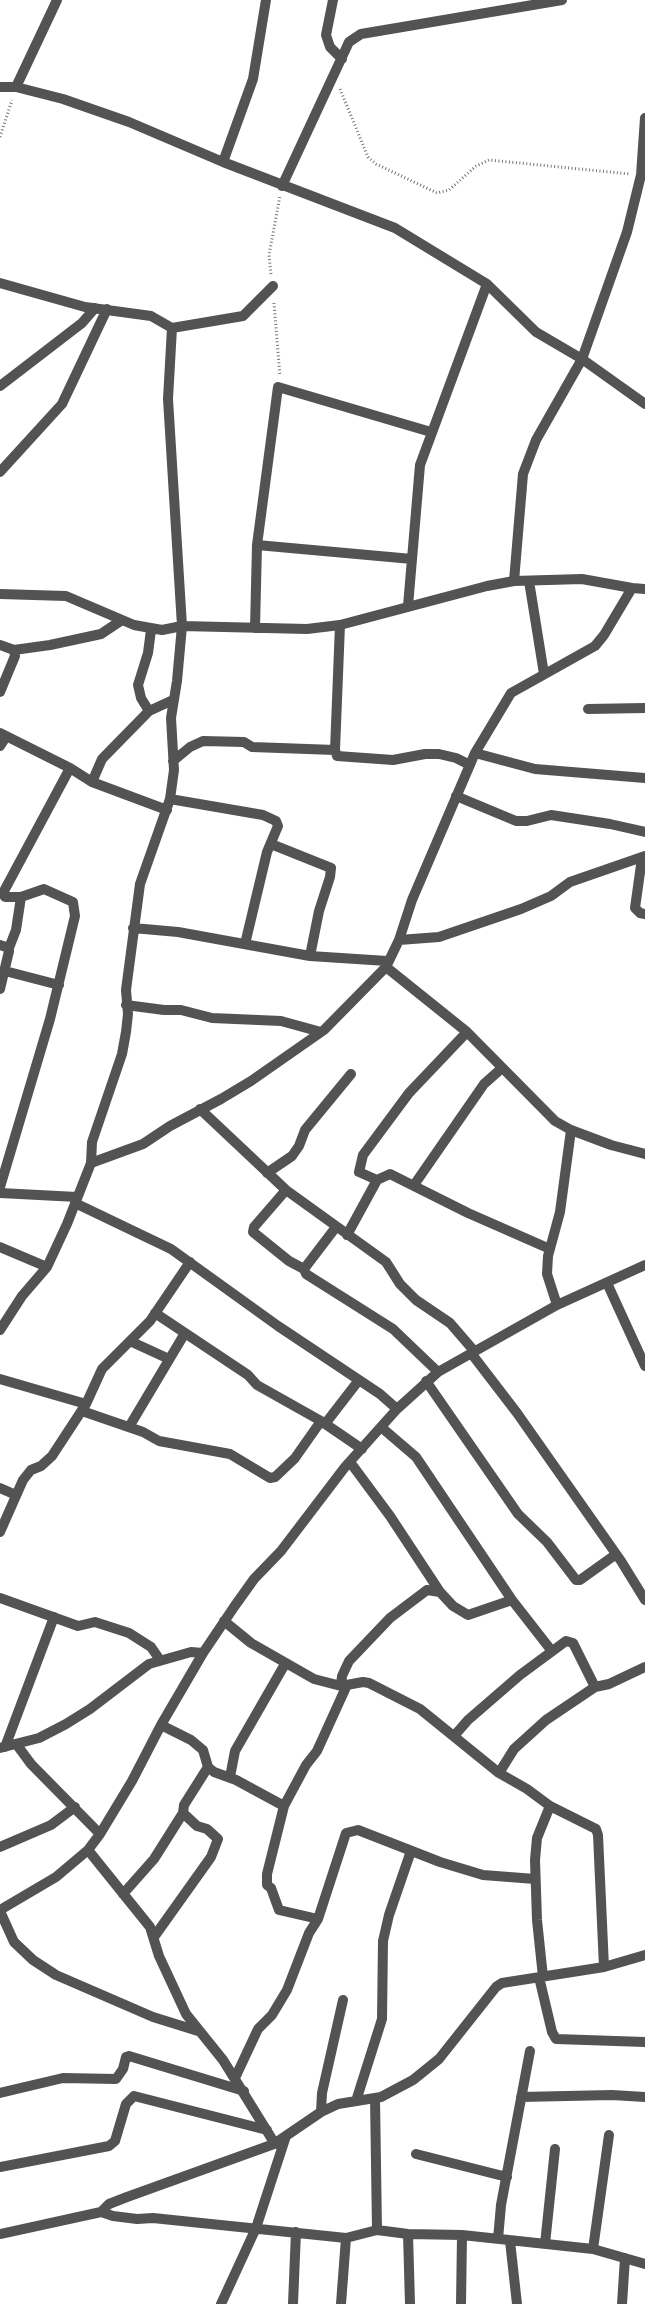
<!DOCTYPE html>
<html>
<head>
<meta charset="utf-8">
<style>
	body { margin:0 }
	canvas { display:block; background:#fff }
</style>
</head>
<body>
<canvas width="645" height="2304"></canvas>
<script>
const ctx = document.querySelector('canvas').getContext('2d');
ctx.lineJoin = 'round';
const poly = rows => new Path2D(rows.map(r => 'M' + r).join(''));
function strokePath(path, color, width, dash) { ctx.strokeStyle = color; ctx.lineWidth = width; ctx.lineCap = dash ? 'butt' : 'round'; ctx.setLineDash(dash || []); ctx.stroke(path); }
strokePath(poly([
	[340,89,368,157,376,164,437,193,449,190,476,166,489,160,630,174],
	[0,137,12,100],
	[271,274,269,255,280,196],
	[274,303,280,376]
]), '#757575', 3, [1, 2.5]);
strokePath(poly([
	[333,0,326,35,330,47,342,59],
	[0,87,16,87,63,99,129,122,223,162,395,228,487,284,536,332,582,359,645,404],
	[16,87,57,0],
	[223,162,253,79,266,0],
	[282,186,349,42,361,34,562,0],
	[0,283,85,307,151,316,172,328,243,316,273,286],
	[0,386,82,323,95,308],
	[0,472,62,404,107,309],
	[257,545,412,559],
	[514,581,523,474,536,440,582,359,627,232,641,175,645,118],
	[529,581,544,674],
	[0,594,66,596,134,625,162,630,182,626,307,629,340,625,487,586,514,581,582,579,632,588],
	[408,606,420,465,487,284],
	[340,625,335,750,337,756,393,760,425,754,439,754,456,758,470,765],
	[255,628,257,545,278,387,431,432],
	[0,645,14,650,15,656,0,692],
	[14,650,50,645,101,634,122,620],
	[588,709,645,708],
	[149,711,141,698,138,685,148,653,151,630],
	[0,733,70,768,92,782,167,810],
	[0,746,6,737],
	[475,753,535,769,645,778],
	[173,761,190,747,203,741,244,742,252,747,335,750],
	[92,782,102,759,149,711,173,700],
	[456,796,516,821,527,821,551,815,610,824,645,832],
	[170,799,263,815,276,821,278,826,267,852,245,944],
	[271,844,331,868,330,877,319,911,310,956],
	[642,858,635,908,640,913,645,914],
	[133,928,178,932,310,956,387,961],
	[399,940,439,937,521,909,551,896,570,882,645,856],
	[0,945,9,948,9,951,0,989],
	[9,948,16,930,21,897],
	[386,967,467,1032,555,1121,571,1130,611,1145,645,1154],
	[5,971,59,985],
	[126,1005,164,1010,181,1010,212,1018,281,1021,321,1032],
	[200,1109,286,1190,386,1262,400,1284,416,1300,450,1323,475,1352],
	[91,1163,143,1144,170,1126,221,1099,251,1081,324,1030,386,967,399,940,412,900,475,753,511,693,595,646,604,635,632,588,645,589],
	[267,1173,292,1156,299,1146,305,1130,351,1074],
	[377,1180,359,1172,363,1155,409,1093,467,1032],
	[414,1185,484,1084,502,1068],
	[0,1187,50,1019,75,916,73,902,44,889,21,897,5,897,3,893,70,768],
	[286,1190,254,1227,253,1232,289,1261,304,1269],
	[0,1193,77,1197],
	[75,1203,171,1249,278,1326,380,1394,397,1409],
	[336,1227,304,1269,306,1274,393,1329,438,1372],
	[347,1235,377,1180,390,1174,468,1213,550,1249],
	[0,1247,47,1267],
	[607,1283,645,1366],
	[557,1305,547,1274,548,1256,560,1212,571,1130],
	[155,1313,248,1375,257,1385,321,1421,362,1449],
	[0,1330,22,1296,47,1267,67,1224,91,1163,92,1142,122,1054,126,1032,128,1014,126,990,140,884,170,799,174,770,171,718,177,681,182,626,168,399,172,328],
	[132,1342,169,1359],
	[471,1353,517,1413,621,1561,645,1600],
	[0,1379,86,1404],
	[426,1381,518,1514,547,1542,576,1580,580,1580,615,1555],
	[82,1411,143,1432,159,1441,230,1454,270,1478,275,1477,295,1458,321,1421],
	[325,1424,359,1380],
	[129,1427,185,1333],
	[381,1427,416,1457,512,1600,551,1650],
	[350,1462,390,1516,440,1592],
	[0,1488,16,1495],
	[0,1532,23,1480,31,1470,41,1466,52,1456,86,1404,102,1369,150,1321,190,1262],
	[0,1598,78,1626,95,1622,129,1633,151,1647,160,1660],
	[224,1621,251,1643,314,1679,341,1686,363,1682,369,1683,420,1709,499,1773,527,1789,550,1806,596,1829,598,1835,604,1967],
	[341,1686,342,1676,349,1661,390,1618,427,1590,440,1592,453,1606,468,1615,512,1600],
	[161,1725,191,1740,203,1750,208,1767,214,1772,236,1780,284,1806],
	[454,1736,468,1720,520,1675,566,1641,573,1643,595,1687],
	[17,1745,31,1764,100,1834],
	[5,1747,54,1617],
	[0,1748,39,1738,66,1724,90,1709,149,1664,191,1652,203,1653],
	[499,1773,514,1749,546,1720,595,1687,609,1684,645,1667],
	[230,1777,235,1751,285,1664],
	[0,1847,51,1825,75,1807],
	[88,1850,150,1927,159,1956,186,2014,223,2060,275,2144],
	[123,1894,154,1859,183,1813],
	[0,1910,56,1877,88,1850,100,1834,132,1781,161,1725,203,1653,234,1607,254,1579,281,1551,345,1467,397,1409,438,1372,557,1305,645,1265],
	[0,1911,14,1942,33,1960,56,1975,153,2017,198,2031],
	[318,1919,279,1910,271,1888,267,1885,267,1874,284,1806,306,1765,317,1751,347,1685],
	[154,1937,211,1857,218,1839,207,1829,197,1826,183,1813,184,1805,208,1767],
	[539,1977,552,2032,556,2039,645,2042],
	[543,1977,537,1920,535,1860,537,1838,550,1806],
	[235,2078,258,2029,272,2015,287,1990,309,1933,318,1919,346,1833,358,1830,440,1862,483,1875,535,1879],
	[0,2093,63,2078,116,2079,123,2069,126,2057,129,2056,244,2091],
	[521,2097,612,2095,645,2097],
	[375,2098,377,2230],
	[356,2101,382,2019,383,1941,389,1915,411,1851],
	[321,2112,322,2093,343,2000],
	[416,2154,507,2177],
	[0,2167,109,2146,115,2141,126,2104,134,2096,267,2130],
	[101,2212,109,2204,127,2197,274,2144,321,2112,338,2104,381,2097,413,2080,439,2059,496,1987,502,1983,604,1967,645,1955],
	[0,2234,101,2212,113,2216,137,2219,153,2218,346,2238,377,2230,408,2234,462,2235,593,2249,645,2264],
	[408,2234,410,2304],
	[498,2239,501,2205,530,2051],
	[510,2241,517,2304],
	[545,2244,555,2149],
	[593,2249,609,2135],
	[221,2304,256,2228,286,2136],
	[293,2304,296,2232],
	[341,2304,346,2238],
	[461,2304,462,2235],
	[622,2304,625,2258]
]), '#535353', 10);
</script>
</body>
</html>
